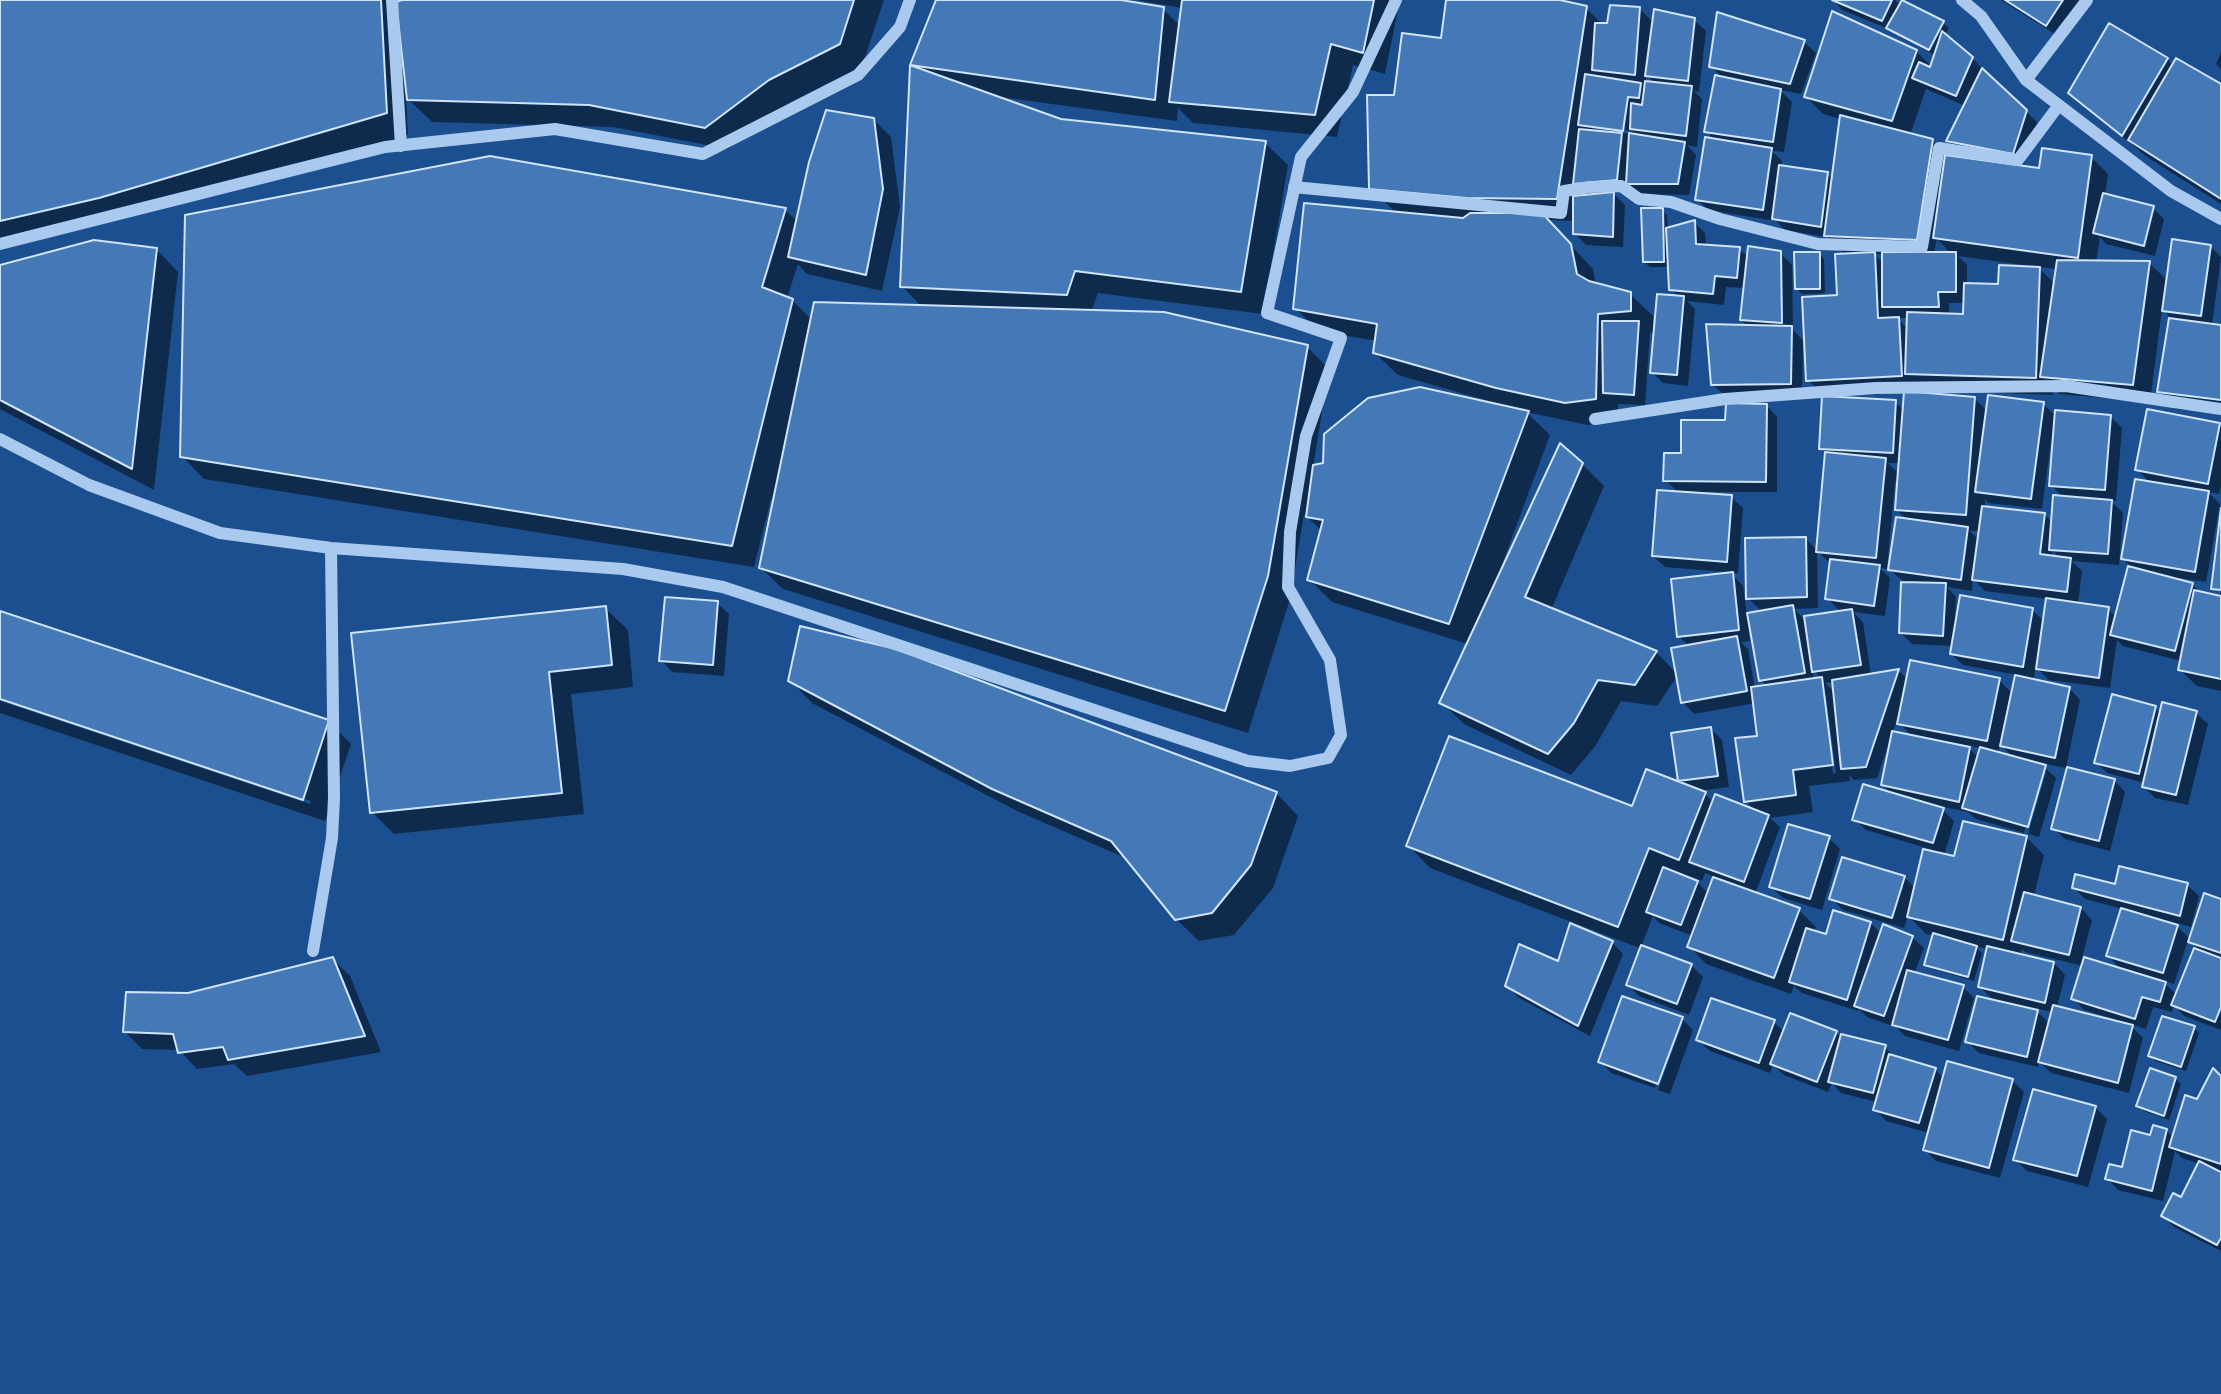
<!DOCTYPE html>
<html>
<head>
<meta charset="utf-8">
<style>
	body { margin:0 }
	canvas { display:block; background:#1b4f8f }
</style>
</head>
<body>
<canvas width="2221" height="1394"></canvas>
<script>
const ctx = document.querySelector('canvas').getContext('2d');
ctx.lineJoin = 'round';
function fill(path, color) { ctx.fillStyle = color; ctx.fill(path, 'evenodd'); }
const poly = rows => new Path2D(rows.map(r => 'M' + r).join(''));
function strokePath(path, color, width, dash) { ctx.strokeStyle = color; ctx.lineWidth = width; ctx.lineCap = dash ? 'butt' : 'round'; ctx.setLineDash(dash || []); ctx.stroke(path); }
fill(poly([
	[0,0,402,0,402,2,408,0,884,0,862,66,791,102,728,149,613,127,432,122,406,97,408,135,122,219,0,248],
	[937,0,1110,0,1163,9,1180,26,1182,8,1136,0,1400,0,1385,74,1353,65,1337,137,1193,123,1178,108,1177,121,993,96,1061,121,1265,143,1288,165,1263,314,1098,293,1091,312,1307,347,1329,369,1313,467,1325,464,1488,404,1489,401,1398,375,1375,353,1377,341,1318,331,1295,308,1396,213,1371,188,1395,97,1443,40,1447,0,1555,0,1586,8,1603,25,1608,25,1640,9,1654,23,1694,20,1706,31,1699,92,1694,91,1702,99,1697,147,1687,145,1696,155,1689,195,1639,194,1628,184,1612,192,1625,205,1623,247,1586,245,1574,233,1574,221,1547,220,1593,269,1596,285,1630,294,1653,316,1653,331,1655,331,1679,298,1671,289,1670,267,1650,267,1644,262,1662,210,1667,215,1668,229,1694,222,1705,233,1706,246,1739,249,1749,258,1780,253,1792,265,1793,330,1803,340,1802,395,1724,395,1712,384,1748,327,1741,320,1745,288,1726,287,1724,305,1687,301,1695,309,1688,386,1663,383,1652,372,1655,332,1650,333,1645,405,1618,404,1618,421,1588,425,1526,412,1550,435,1500,570,1502,571,1582,464,1604,486,1551,610,1656,652,1677,674,1689,646,1678,636,1732,574,1743,586,1747,615,1762,612,1747,597,1806,539,1818,551,1827,454,1821,448,1824,396,1808,380,1839,297,1846,255,1827,237,1785,230,1776,221,1708,210,1697,199,1716,141,1706,131,1724,79,1711,66,1719,15,1804,42,1816,53,1801,94,1780,90,1792,102,1784,152,1772,151,1782,161,1781,167,1827,174,1833,179,1841,119,1823,114,1806,97,1916,51,1932,67,1936,56,1891,30,1842,10,1833,0,1895,0,1901,6,1903,2,1943,23,1949,28,1945,35,1972,58,2037,122,2024,164,1960,152,1948,141,1965,106,1926,89,1910,135,1932,141,1950,158,2040,170,2091,157,2108,174,2105,196,2153,208,2164,219,2155,256,2106,244,2100,237,2096,262,2149,263,2168,281,2210,246,2221,257,2212,325,2221,326,2221,414,2176,409,2159,391,2174,321,2162,309,2150,402,2059,394,2053,388,2053,395,1924,390,1919,394,1974,398,1988,412,2043,404,2056,416,2110,416,2122,428,2116,501,2110,500,2123,513,2119,565,2072,561,2082,571,2078,604,2108,609,2116,617,2130,566,2123,559,2150,483,2137,469,2219,425,2221,427,2221,486,2219,494,2208,492,2220,504,2206,582,2178,578,2177,580,2192,584,2201,593,2221,598,2221,691,2197,686,2179,669,2181,661,2123,646,2117,640,2110,688,2049,680,2036,667,2033,681,2069,688,2080,700,2066,768,2040,763,2056,778,2039,837,2028,834,2046,772,2042,772,2024,833,1976,819,1968,812,1939,806,1954,821,1944,856,1956,858,1964,823,2027,838,2044,855,2034,896,2081,908,2092,920,2082,958,2123,971,2108,956,2123,909,2085,899,2074,888,2187,885,2199,896,2191,927,2173,922,2191,940,2221,901,2221,1030,2184,1016,2174,1005,2172,1012,2153,1007,2146,1029,2128,1023,2143,1038,2129,1093,2051,1073,2039,1061,2038,1067,1979,1053,1967,1041,1995,1002,1979,986,1988,949,1975,946,1982,953,1974,981,1932,969,1926,964,1934,936,1926,934,1908,916,1904,928,1843,910,1831,898,1904,877,1915,888,1932,853,1933,850,1866,830,1854,819,1893,795,1883,785,1891,743,1889,743,1877,778,1854,780,1849,775,1850,781,1809,786,1813,812,1770,818,1780,827,1755,894,1799,910,1816,927,1814,932,1827,936,1871,923,1881,934,1912,937,1924,948,1914,974,1963,987,1974,998,1959,1051,1905,1036,1896,1027,1867,1017,1859,1009,1858,1011,1802,993,1794,986,1791,994,1706,964,1689,946,1693,936,1659,923,1653,916,1641,947,1691,965,1703,977,1689,1015,1639,996,1628,985,1642,949,1430,868,1408,845,1633,809,1680,784,1673,734,1711,729,1722,740,1729,787,1698,791,1705,794,1713,802,1755,811,1746,801,1759,737,1755,703,1694,714,1683,702,1678,675,1657,706,1621,701,1596,745,1571,775,1464,724,1441,702,1468,644,1332,602,1309,579,1322,531,1304,514,1290,599,1248,733,783,589,760,567,774,500,771,499,754,567,204,479,182,456,490,157,785,210,798,222,874,120,891,137,900,207,882,291,807,274,798,264,787,298,792,300,812,320,922,307,902,286,912,65],
	[1646,75,1656,84,1646,83],
	[1593,125,1632,131,1632,134,1593,129],
	[1937,239,1951,253,1934,253],
	[1874,254,1884,254,1884,264],
	[1958,256,2030,266,2030,268,2000,286,1967,285,1967,265],
	[2038,267,2057,269,2055,284],
	[1949,303,1965,303,1965,316,1949,315],
	[1897,318,1909,318,1908,329],
	[1905,393,1904,410,1895,402,1841,399,1841,396],
	[2051,442,2054,443,2051,485,2064,498,2053,523,2045,515,1985,508,1985,499,1988,503,2042,509],
	[1888,463,1900,463,1899,474],
	[1895,481,1899,482,1896,509,1907,520,1890,570,1903,581,1901,633,1912,644,1953,646,1951,654,1963,665,2017,675,2013,694,1999,680,1908,680,1899,671,1871,675,1863,622,1853,612,1885,616,1890,578,1880,568,1887,569],
	[1970,531,1980,531,1979,540],
	[1817,551,1830,563,1827,598,1841,612,1803,618,1794,609,1818,608],
	[2053,551,2060,558,2052,557],
	[1973,579,1985,591,2048,599,2045,622,2032,610,1955,619,1956,597,1947,587,1972,591],
	[1750,622,1760,680,1767,686,1755,688,1748,649,1741,642,1750,641,1748,623],
	[1813,670,1822,679,1814,680],
	[1834,682,1836,694,1825,683],
	[1822,696,1826,696,1836,773,1833,774],
	[1897,721,1913,737,1892,733],
	[2000,744,2015,759,1998,754],
	[1966,745,1981,748,1979,758],
	[1705,873,1714,877,1708,893,1692,877,1702,881],
	[2188,940,2196,947,2177,995,2161,980,2174,984],
	[2022,949,2025,952,2083,966,2073,998,2084,1010,2114,1019,2113,1022,2057,1007,2065,975,2054,963,2020,955],
	[2033,1008,2053,1012,2050,1024],
	[2001,0,2081,0,2058,36],
	[2221,52,2221,69,2216,64],
	[2167,59,2174,66,2221,86,2221,204,2147,157,2070,93],
	[156,249,178,272,154,490,0,409,0,267],
	[1819,253,1824,259,1825,293,1802,294,1796,288],
	[1766,405,1777,417,1777,492,1697,492,1697,494,1731,497,1743,508,1738,573,1665,567,1653,556,1679,493,1665,480,1727,422],
	[717,603,729,614,724,676,672,672,661,660],
	[605,608,628,630,633,687,571,694,584,814,394,834,372,812],
	[0,613,328,721,351,744,325,821,0,713,0,701,310,804,311,801,0,698],
	[790,680,1276,793,1298,816,1273,888,1234,935,1199,941,1176,919,1128,859,1017,811,812,703],
	[2155,707,2161,714,2196,713,2208,724,2188,805,2155,798,2144,787,2145,783,2107,773,2096,762],
	[2114,780,2125,792,2110,851,2065,839,2053,828],
	[1829,838,1840,849,1822,910,1783,898,1771,887],
	[1612,942,1623,954,1590,1036,1519,998,1507,986],
	[333,959,350,976,381,1052,247,1076,234,1064,197,1069,179,1050,142,1049,125,1032,188,995],
	[1682,1019,1693,1030,1670,1094,1658,1090,1683,1022,1679,1022,1655,1088,1611,1073,1600,1061],
	[1774,1022,1784,1032,1836,1032,1842,1038,1885,1047,1895,1057,1935,1069,1944,1079,2012,1080,2024,1092,2000,1178,1936,1161,1925,1150,1929,1133,1886,1121,1875,1109,1877,1102,1841,1093,1832,1083,1828,1092,1784,1075,1773,1065,1770,1073,1710,1051,1698,1040],
	[2194,1028,2199,1033,2186,1071,2155,1061,2150,1055],
	[2151,1071,2176,1079,2181,1084,2169,1120,2144,1111,2138,1106],
	[2221,1079,2221,1171,2216,1169,2216,1171,2221,1174,2221,1251,2174,1227,2163,1216,2181,1199,2200,1164,2182,1158,2175,1151,2163,1201,2118,1190,2107,1178,2123,1169,2152,1137,2166,1130,2173,1137,2198,1101],
	[2095,1107,2107,1119,2088,1187,2027,1171,2015,1159]
]), '#0007');
const building = poly([
	[0,0,381,0,387,113,99,198,0,221,0,0],
	[402,0,854,0,840,44,769,80,705,128,589,105,407,100,396,2,402,0],
	[936,0,1121,0,1164,7,1155,100,910,65,936,0],
	[1182,0,1374,0,1363,53,1331,44,1315,115,1169,102,1182,0],
	[1446,0,1560,0,1587,6,1557,199,1466,198,1369,189,1367,95,1394,95,1402,33,1441,38,1446,0],
	[1832,0,1892,0,1882,21,1832,0],
	[1902,0,1944,21,1929,50,1886,28,1902,0],
	[2005,0,2063,0,2046,26,2005,0],
	[1610,5,1640,7,1635,75,1592,70,1595,23,1607,23,1610,5],
	[1654,9,1695,18,1688,81,1645,76,1654,9],
	[1832,11,1917,50,1892,121,1804,97,1832,11],
	[1717,12,1805,40,1790,84,1709,67,1717,12],
	[2109,23,2168,58,2122,136,2068,93,2109,23],
	[1942,31,1973,57,1956,96,1912,78,1919,62,1930,67,1942,31],
	[2176,58,2221,84,2221,199,2128,140,2176,58],
	[910,65,1061,119,1266,141,1241,292,1075,271,1067,295,900,287,910,65],
	[1982,68,2027,110,2013,154,1946,141,1982,68],
	[1585,74,1641,83,1639,98,1628,97,1623,131,1578,125,1585,74],
	[1715,75,1781,89,1773,142,1704,132,1715,75],
	[1645,81,1692,86,1686,136,1630,129,1631,103,1642,105,1645,81],
	[826,110,874,118,883,189,866,275,788,257,809,162,826,110],
	[1840,115,1933,139,1917,240,1824,236,1840,115],
	[1579,129,1622,133,1617,180,1573,184,1579,129],
	[1629,133,1685,142,1678,184,1626,184,1629,133],
	[1705,137,1772,148,1763,210,1695,200,1705,137],
	[2042,148,2092,155,2078,258,1933,238,1945,155,2039,168,2042,148],
	[490,156,786,208,762,287,793,299,732,546,180,457,185,215,490,156],
	[1779,165,1828,172,1821,227,1772,219,1779,165],
	[1614,192,1613,237,1573,234,1573,196,1614,192],
	[2103,193,2154,206,2144,246,2093,233,2103,193],
	[1304,203,1463,218,1470,213,1542,213,1571,244,1577,274,1589,281,1631,292,1631,311,1598,314,1596,399,1565,403,1496,388,1373,353,1377,324,1293,309,1304,203],
	[1641,208,1663,208,1664,262,1643,262,1641,208],
	[1695,220,1696,244,1740,247,1737,278,1715,276,1713,294,1669,290,1666,228,1695,220],
	[2172,239,2211,245,2201,316,2162,311,2172,239],
	[94,240,157,248,132,469,0,400,0,265,94,240],
	[1748,246,1781,251,1782,323,1740,320,1748,246],
	[1794,252,1820,252,1820,289,1795,289,1794,252],
	[1875,252,1878,318,1899,317,1902,376,1806,381,1802,297,1837,295,1835,254,1875,252],
	[1882,252,1956,252,1956,292,1938,292,1939,307,1882,307,1882,252],
	[2057,260,2150,261,2133,385,2040,377,2057,260],
	[1999,265,2040,267,2036,378,1905,374,1907,312,1963,314,1964,283,1998,284,1999,265],
	[1657,294,1684,296,1677,375,1650,373,1657,294],
	[814,302,1164,312,1308,345,1268,576,1225,711,759,568,814,302],
	[2169,318,2221,325,2221,400,2157,392,2169,318],
	[1602,321,1639,321,1634,395,1603,393,1602,321],
	[1706,324,1792,326,1791,384,1711,385,1706,324],
	[1420,387,1529,411,1449,624,1307,580,1323,520,1306,517,1313,465,1323,463,1324,434,1368,398,1420,387],
	[1904,391,1975,397,1966,515,1895,510,1904,391],
	[1988,395,2044,402,2031,499,1975,492,1988,395],
	[1822,396,1896,400,1893,453,1819,449,1822,396],
	[1726,403,1767,404,1766,482,1663,481,1664,453,1681,453,1681,420,1725,420,1726,403],
	[2147,409,2220,423,2208,484,2135,470,2147,409],
	[2055,410,2111,415,2105,490,2049,486,2055,410],
	[1560,443,1583,463,1525,597,1657,651,1635,685,1598,680,1574,723,1548,754,1439,703,1560,443],
	[1825,452,1886,458,1876,558,1816,552,1825,452],
	[2135,479,2209,491,2195,572,2121,559,2135,479],
	[1657,490,1732,495,1727,562,1652,556,1657,490],
	[2053,495,2112,500,2108,554,2049,550,2053,495],
	[1982,506,2045,513,2040,554,2071,558,2067,592,1972,580,1982,506],
	[2221,508,2221,590,2211,589,2221,508],
	[1896,517,1968,527,1961,580,1888,570,1896,517],
	[1806,537,1807,597,1746,599,1745,538,1806,537],
	[1830,559,1880,565,1874,606,1825,599,1830,559],
	[2128,566,2193,583,2175,651,2110,635,2128,566],
	[1733,572,1739,630,1677,637,1671,579,1733,572],
	[1901,582,1946,583,1943,636,1899,633,1901,582],
	[2194,590,2221,596,2221,679,2178,670,2194,590],
	[1960,595,2033,608,2023,667,1950,654,1960,595],
	[665,597,718,601,713,665,659,661,665,597],
	[2046,598,2109,607,2099,678,2036,669,2046,598],
	[1793,605,1805,673,1759,681,1747,613,1793,605],
	[606,606,612,665,549,672,562,793,370,813,351,633,606,606],
	[1852,609,1861,665,1812,672,1804,616,1852,609],
	[0,611,329,720,303,800,0,699,0,611],
	[800,626,896,649,1277,792,1251,865,1212,913,1175,920,1111,841,992,789,788,681,800,626],
	[1737,636,1747,691,1681,703,1671,648,1737,636],
	[1910,660,2000,678,1987,741,1897,724,1910,660],
	[1899,669,1866,767,1841,769,1832,680,1899,669],
	[2015,675,2070,687,2055,758,2000,746,2015,675],
	[1822,677,1833,765,1793,770,1796,795,1744,802,1735,738,1757,736,1751,687,1822,677],
	[2112,694,2156,706,2139,774,2094,763,2112,694],
	[2162,702,2197,711,2176,795,2142,787,2162,702],
	[1711,727,1718,776,1678,781,1671,733,1711,727],
	[1892,731,1970,747,1959,802,1881,785,1892,731],
	[1449,736,1632,806,1646,769,1706,792,1679,860,1649,848,1618,927,1406,846,1449,736],
	[1980,747,2046,765,2028,827,1962,808,1980,747],
	[2067,767,2115,779,2099,841,2051,829,2067,767],
	[1863,784,1944,808,1933,843,1852,820,1863,784],
	[1715,794,1769,815,1744,882,1689,862,1715,794],
	[1963,821,2027,836,2003,940,1907,917,1923,849,1954,856,1963,821],
	[1788,824,1830,836,1810,899,1769,887,1788,824],
	[1842,857,1905,876,1892,918,1829,899,1842,857],
	[2119,866,2188,883,2180,916,2072,888,2075,874,2115,884,2119,866],
	[1663,867,1698,881,1681,925,1646,912,1663,867],
	[1713,877,1800,908,1774,978,1687,947,1713,877],
	[2024,892,2081,907,2069,955,2011,941,2024,892],
	[2204,893,2221,899,2221,953,2188,942,2204,893],
	[2121,908,2178,925,2163,973,2106,956,2121,908],
	[1833,910,1871,922,1847,1000,1789,982,1806,928,1826,934,1833,910],
	[1570,923,1613,941,1578,1026,1505,986,1519,944,1558,961,1570,923],
	[1883,924,1913,936,1884,1016,1854,1006,1883,924],
	[1933,933,1977,946,1968,977,1924,965,1933,933],
	[1641,945,1692,964,1677,1004,1626,985,1641,945],
	[1987,946,2054,962,2045,1003,1978,987,1987,946],
	[2194,948,2221,958,2221,1007,2215,1022,2171,1005,2194,948],
	[333,957,365,1036,228,1060,223,1047,178,1053,173,1034,123,1032,126,992,188,993,333,957],
	[2084,957,2166,982,2160,1002,2142,997,2135,1019,2071,999,2084,957],
	[1907,970,1964,985,1948,1040,1892,1025,1907,970],
	[1622,996,1683,1017,1658,1084,1598,1062,1622,996],
	[1977,996,2038,1010,2027,1057,1965,1042,1977,996],
	[1711,998,1775,1020,1759,1063,1696,1040,1711,998],
	[2053,1005,2133,1025,2118,1083,2038,1062,2053,1005],
	[1790,1013,1837,1031,1817,1082,1770,1064,1790,1013],
	[2162,1016,2195,1026,2181,1067,2148,1056,2162,1016],
	[1841,1034,1886,1045,1873,1093,1828,1082,1841,1034],
	[1889,1054,1936,1068,1919,1123,1873,1110,1889,1054],
	[1947,1061,2013,1079,1989,1168,1923,1150,1947,1061],
	[2150,1068,2176,1077,2164,1116,2136,1106,2150,1068],
	[2213,1068,2221,1076,2221,1164,2169,1147,2185,1095,2197,1099,2213,1068],
	[2033,1089,2096,1106,2077,1176,2013,1160,2033,1089],
	[2153,1125,2167,1129,2152,1191,2105,1179,2109,1164,2122,1167,2131,1130,2150,1135,2153,1125],
	[2199,1161,2221,1172,2221,1238,2217,1245,2161,1216,2173,1193,2181,1197,2199,1161]
]);
fill(building, '#4478b7');
strokePath(building, '#cfe3fa', 2);
strokePath(poly([
	[392,0,401,146],
	[1962,0,1981,16,2026,80,2171,191,2221,219],
	[2026,80,2087,0],
	[1294,187,1561,213,1564,191,1590,187,1621,186,1639,199,1671,202,1720,219,1818,244,1922,247,1939,148,2018,160,2059,105],
	[0,244,385,147,555,129,703,154,858,75,900,27,910,0],
	[1595,419,1725,399,1876,388,2066,386,2221,409],
	[0,439,89,485,220,533,331,548,623,569,723,587,1248,761,1290,766,1328,758,1341,735,1330,660,1288,587,1290,532,1306,436,1341,338,1267,313,1301,157,1353,92,1396,0],
	[313,951,332,838,334,798,331,548]
]), '#a9c9ee', 12);
</script>
</body>
</html>
